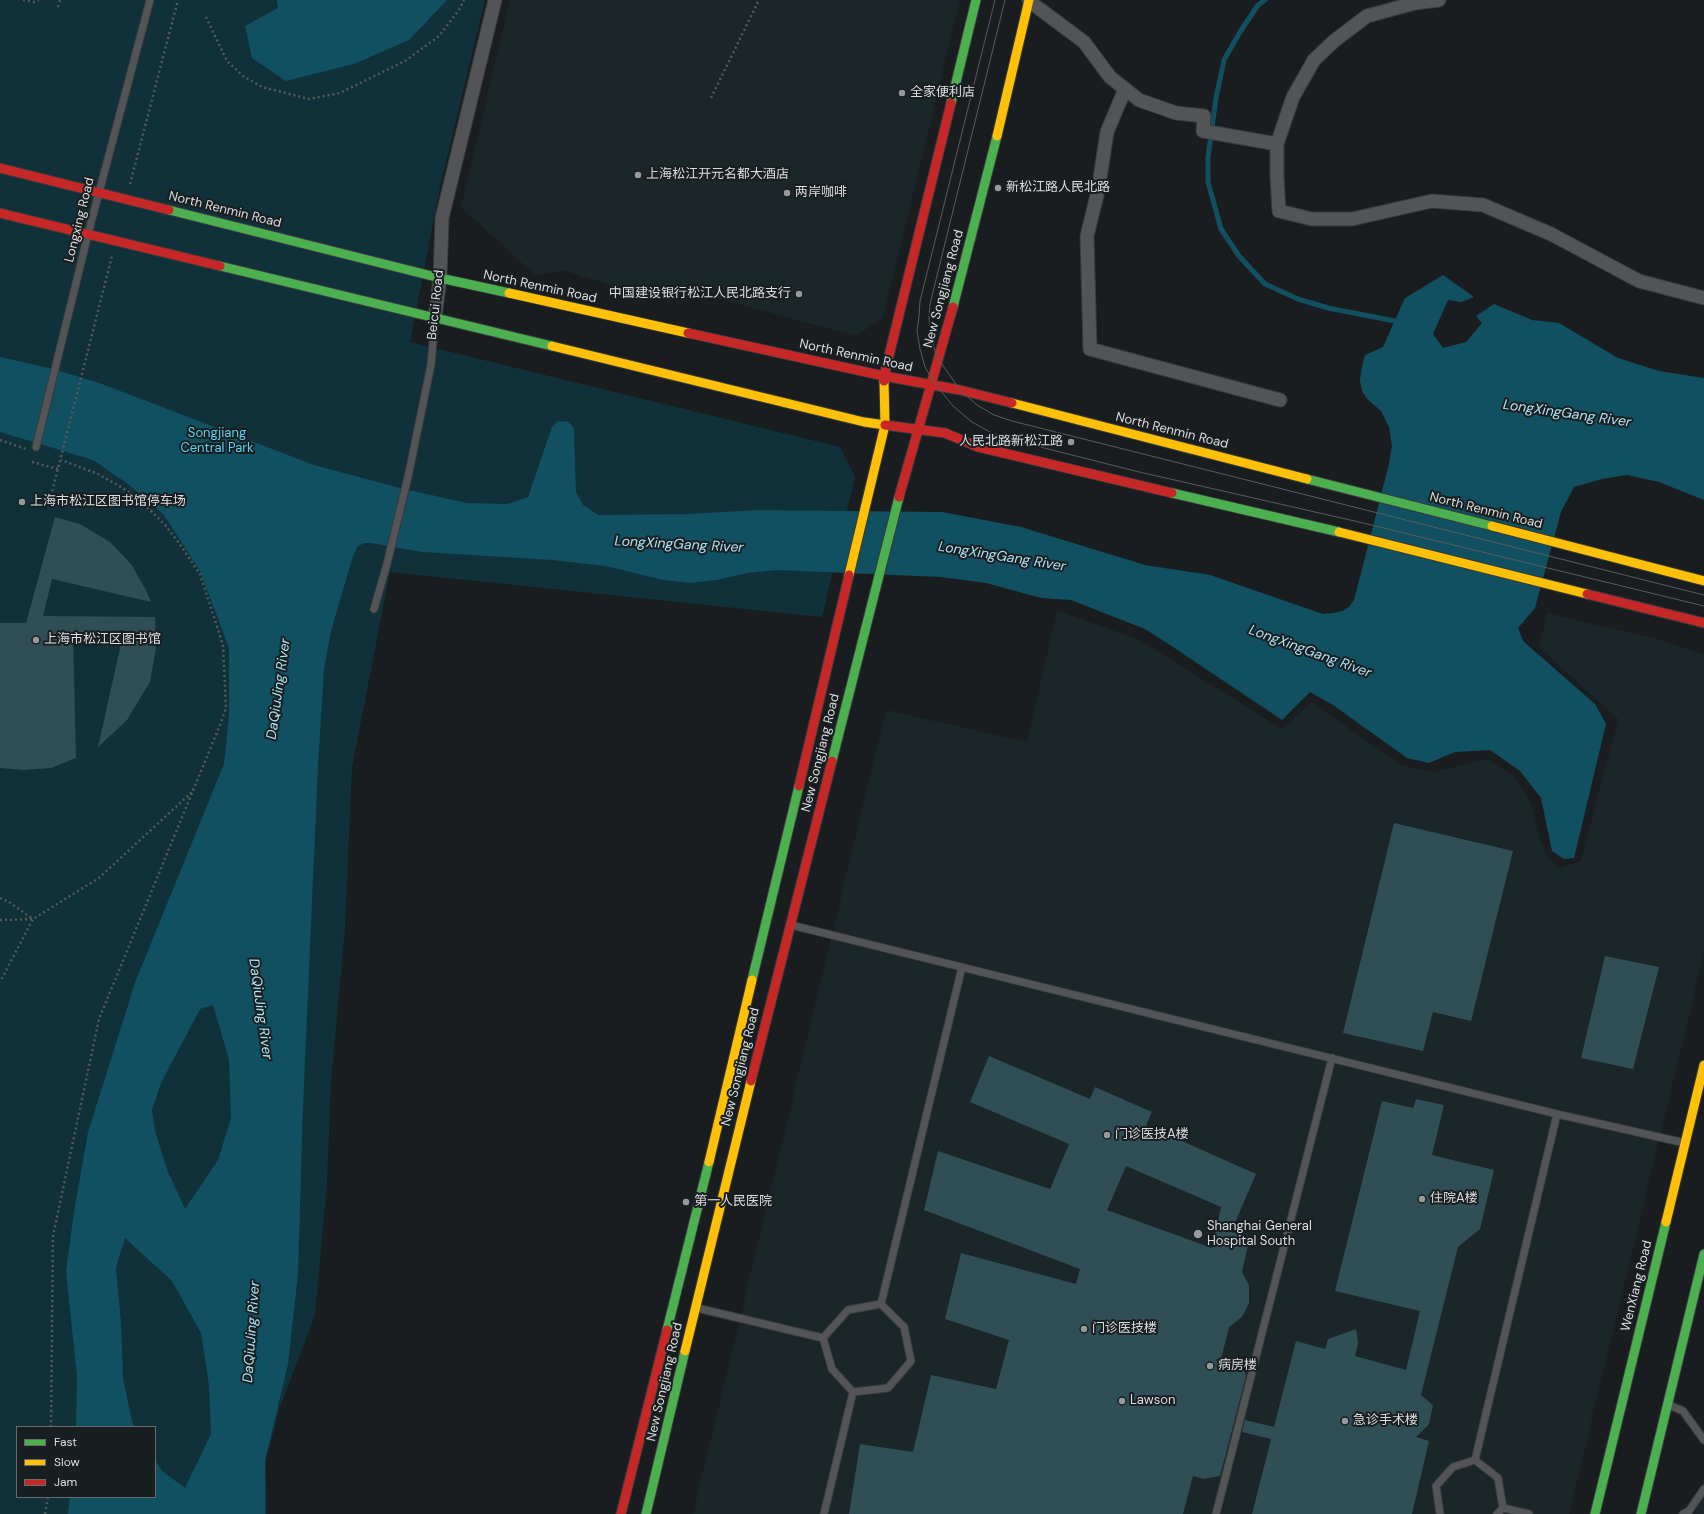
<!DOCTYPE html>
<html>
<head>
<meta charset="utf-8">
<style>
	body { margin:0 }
	#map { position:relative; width:1704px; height:1514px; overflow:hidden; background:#1a1d1f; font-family:"DM Sans",sans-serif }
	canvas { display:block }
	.legend { position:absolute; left:16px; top:1426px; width:140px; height:72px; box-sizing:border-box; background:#191e20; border:1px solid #676b6d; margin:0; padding:5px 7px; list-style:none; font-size:12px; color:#dbdee0 }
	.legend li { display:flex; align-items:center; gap:8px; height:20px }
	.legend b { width:20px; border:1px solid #676b6d }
</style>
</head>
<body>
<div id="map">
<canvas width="1704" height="1514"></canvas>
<ul class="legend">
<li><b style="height:5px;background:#4caf50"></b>Fast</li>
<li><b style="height:5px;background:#ffc107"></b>Slow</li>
<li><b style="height:5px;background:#c62828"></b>Jam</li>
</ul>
</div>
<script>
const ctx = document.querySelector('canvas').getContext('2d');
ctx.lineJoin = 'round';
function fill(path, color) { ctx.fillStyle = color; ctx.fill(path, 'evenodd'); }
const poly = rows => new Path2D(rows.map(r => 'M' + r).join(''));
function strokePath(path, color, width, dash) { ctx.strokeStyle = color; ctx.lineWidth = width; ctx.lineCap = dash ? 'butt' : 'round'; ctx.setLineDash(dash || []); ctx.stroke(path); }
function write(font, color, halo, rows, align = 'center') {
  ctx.font = font + ' "DM Sans","Noto Sans SC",sans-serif'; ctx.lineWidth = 4; ctx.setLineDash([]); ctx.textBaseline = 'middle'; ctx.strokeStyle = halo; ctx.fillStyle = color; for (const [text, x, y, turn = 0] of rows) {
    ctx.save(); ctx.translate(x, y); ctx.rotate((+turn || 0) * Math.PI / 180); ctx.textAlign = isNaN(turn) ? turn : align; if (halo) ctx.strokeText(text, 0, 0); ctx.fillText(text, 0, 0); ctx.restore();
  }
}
fill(poly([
	[510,0,960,0,883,318,856,336,679,288,652,298,565,271,535,275,461,207],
	[1057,611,1138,639,1282,729,1311,702,1401,765,1433,772,1487,759,1515,777,1531,803,1539,836,1547,857,1560,868,1581,861,1618,719,1539,647,1547,613,1661,640,1704,655,1704,953,1569,1514,693,1514,886,710,1027,742],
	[1704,1477,1704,1514,1695,1514]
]), '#1b2629');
fill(poly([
	[0,0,485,0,440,187,410,342,840,447,855,477,822,617,390,572,352,767,345,927,331,1082,327,1182,315,1315,280,1407,266,1460,267,1514,0,1514],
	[17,1427,155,1427,155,1497,17,1497]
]), '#10313a');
fill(poly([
	[277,0,447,0,409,40,354,64,286,81,252,58,245,26,278,8],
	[1443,275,1474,297,1461,302,1448,300,1433,334,1443,348,1466,342,1482,323,1476,316,1494,304,1532,320,1559,323,1618,358,1659,371,1704,378,1704,500,1659,482,1627,475,1602,479,1574,487,1561,512,1535,608,1518,628,1523,641,1595,704,1606,724,1574,858,1564,859,1552,851,1541,798,1520,771,1490,750,1455,752,1429,763,1407,758,1333,705,1310,692,1282,720,1173,647,1145,629,1071,600,1041,598,986,583,941,577,777,570,747,573,717,580,690,583,663,580,606,566,552,560,422,552,371,543,364,543,357,547,352,559,331,631,324,669,318,766,303,1107,298,1274,288,1364,265,1461,265,1514,68,1514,70,1497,155,1497,155,1460,162,1471,185,1488,211,1434,209,1386,201,1333,172,1281,125,1238,116,1268,121,1323,123,1378,132,1422,135,1427,76,1427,77,1377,66,1271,74,1212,88,1132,136,980,224,764,229,716,229,648,200,571,164,515,128,484,93,460,0,432,0,357,53,369,102,384,314,465,400,488,467,503,507,504,528,497,552,427,558,421,569,422,574,429,576,492,583,505,598,515,688,514,757,510,942,512,1021,527,1145,565,1210,575,1323,614,1334,613,1342,611,1349,607,1354,600,1389,464,1392,446,1389,427,1381,411,1367,399,1362,391,1360,381,1361,371,1365,355,1383,347,1405,298],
	[213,1005,229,1059,231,1118,218,1160,185,1209,168,1172,155,1131,152,1110,161,1083,200,1009]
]), '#105060');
strokePath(poly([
	[1265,0,1258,5,1240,32,1224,60,1216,98,1208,157,1208,182,1221,229,1239,256,1265,284,1298,299,1328,308,1400,322]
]), '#105060', 5);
fill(poly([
	[55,517,80,524,110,542,131,564,146,590,151,602,52,579,43,616,155,617,156,648,150,682,127,720,98,747,124,630,73,633,76,758,51,768,23,770,0,768,0,623,26,623],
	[1394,823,1513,851,1471,1021,1433,1012,1423,1051,1343,1033],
	[1605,956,1659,967,1633,1069,1581,1058],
	[989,1056,1090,1099,1095,1087,1152,1112,1146,1125,1256,1174,1231,1232,1250,1237,1242,1272,1249,1285,1249,1303,1242,1317,1229,1327,1221,1359,1232,1361,1245,1372,1246,1376,1220,1476,1204,1479,1193,1476,1183,1514,849,1514,860,1444,913,1452,931,1375,996,1389,1009,1340,945,1319,961,1253,1076,1284,1080,1269,924,1210,938,1151,1050,1189,1069,1144,970,1102],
	[1126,1166,1221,1207,1212,1248,1107,1210],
	[1416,1099,1444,1105,1432,1155,1494,1170,1480,1229,1458,1247,1421,1395,1433,1405,1429,1424,1416,1437,1429,1441,1412,1514,1252,1514,1271,1439,1242,1432,1245,1420,1274,1427,1296,1341,1325,1349,1328,1339,1356,1329,1358,1343,1355,1356,1406,1370,1420,1311,1335,1291,1382,1101,1413,1108]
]), '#2f4e55');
const lane = poly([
	[36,447,88,234,150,0],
	[374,609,387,564,408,477,431,365,435,319],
	[791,925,1557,1114,1685,1143],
	[881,1304,962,967],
	[881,1304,904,1327,911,1361,888,1388,853,1392,832,1369,823,1338,848,1310,881,1304],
	[697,1308,823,1338],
	[1669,1405,1683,1411,1704,1440],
	[1475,1460,1557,1114],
	[1503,1508,1529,1514],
	[824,1514,853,1392],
	[1216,1514,1332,1058],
	[1440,1514,1436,1486,1453,1467,1475,1460,1498,1478,1503,1508,1497,1514],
	[1683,1514,1689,1511,1704,1489]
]);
const street = poly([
	[1029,1,1084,42,1110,77,1139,100,1176,113,1204,116,1203,131,1277,144,1277,177,1279,211,1312,219,1352,219,1432,201,1483,205,1551,234,1639,281,1704,298],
	[1125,89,1107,132,1098,191,1087,236,1090,349,1280,400],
	[1277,144,1293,97,1314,60,1334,41,1367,16,1415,3,1439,0],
	[435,317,440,278,442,218,495,0]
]);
const fast = poly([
	[951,103,976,0],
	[169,210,440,278,509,293],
	[220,266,552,346],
	[953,307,997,136],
	[1307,479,1492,526],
	[1172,493,1339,532],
	[832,761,899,497],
	[752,980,799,786],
	[667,1330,709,1162],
	[646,1514,685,1351],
	[1595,1514,1666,1222],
	[1641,1514,1704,1254]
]);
const slow = poly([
	[997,136,1029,0],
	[509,293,688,333],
	[552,346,864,422,885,425],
	[1012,403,1307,479],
	[1492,526,1704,581],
	[1339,532,1587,594],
	[849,575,885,425,884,381],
	[709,1162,752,980],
	[1666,1222,1704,1065],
	[685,1351,751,1081]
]);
const jam = poly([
	[0,168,169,210],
	[0,213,220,266],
	[688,333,884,376,960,390,1012,403],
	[884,381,884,376,951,103],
	[885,425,945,433,978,447,1172,493],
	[899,497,953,307],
	[1587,594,1704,623],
	[799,786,849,575],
	[751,1081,832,761],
	[621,1514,667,1330]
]);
strokePath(lane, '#383a3b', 9);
strokePath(street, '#383a3b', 15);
strokePath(fast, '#383a3b', 11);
strokePath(slow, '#383a3b', 11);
strokePath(jam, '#383a3b', 11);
strokePath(poly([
	[23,0,34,2,39,0],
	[58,7,60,0],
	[206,17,227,61,243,76,262,87,309,99,340,93,405,61,439,36,459,10,464,0],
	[711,98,759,0],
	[130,184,178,0],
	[0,440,26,449],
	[32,462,58,469],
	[51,496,112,256],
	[0,898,9,902,33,919,0,982],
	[0,920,33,919,99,878,192,792],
	[51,1427,53,1236,99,1019,220,725,226,708,223,645,200,574,179,543,165,525,147,507,126,490,98,474,61,460],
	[45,1514,48,1497]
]), '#57595a', 2.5, [2, 3]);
strokePath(lane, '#525455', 7);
strokePath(street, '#525455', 13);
strokePath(fast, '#4caf50', 9);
strokePath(slow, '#ffc107', 9);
strokePath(jam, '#c62828', 9);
strokePath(poly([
	[995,0,920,301,919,316,917,331,920,349,925,367,933,381,953,406,972,422,990,432,1009,439,1135,471,1359,522,1704,606],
	[1005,0,930,304,929,318,934,348,939,360,960,390,977,405,994,415,1012,421,1704,595]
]), '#5a5c5d', 1);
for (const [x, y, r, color] of [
	[902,93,4,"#979a9c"],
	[638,175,4,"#979a9c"],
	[998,188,4,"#979a9c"],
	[787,193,4,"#979a9c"],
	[799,294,4,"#979a9c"],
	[1071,442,4,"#979a9c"],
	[22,502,4,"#979a9c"],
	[36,640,4,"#979a9c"],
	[1107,1135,4,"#979a9c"],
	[1422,1199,4,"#979a9c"],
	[686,1202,4,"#979a9c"],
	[1198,1234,5,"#979a9c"],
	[1084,1329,4,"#979a9c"],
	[1210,1366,4,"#979a9c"],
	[1122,1401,4,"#979a9c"],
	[1345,1421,4,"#979a9c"]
]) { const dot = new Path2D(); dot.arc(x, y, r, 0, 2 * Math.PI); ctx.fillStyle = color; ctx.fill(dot); strokePath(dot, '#191e20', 1.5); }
write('13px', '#dbdee0', '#191e20', [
	["全家便利店",910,93],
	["上海松江开元名都大酒店",646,175],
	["新松江路人民北路",1006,188],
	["两岸咖啡",795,193],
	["中国建设银行松江人民北路支行",791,294,"right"],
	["人民北路新松江路",1063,442,"right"],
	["上海市松江区图书馆停车场",30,502],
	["上海市松江区图书馆",44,640],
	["门诊医技A楼",1115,1135],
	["住院A楼",1430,1199],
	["第一人民医院",694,1202],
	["Shanghai General",1207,1227],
	["Hospital South",1207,1242],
	["门诊医技楼",1092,1329],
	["病房楼",1218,1366],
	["Lawson",1130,1401],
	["急诊手术楼",1353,1421]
], 'left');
write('13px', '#dbdee0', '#191e20', [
	["North Renmin Road",225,210,14],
	["Longxing Road",80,220,-76],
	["North Renmin Road",540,287,12],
	["New Songjiang Road",944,289,-75],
	["Beicui Road",436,305,-84],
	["North Renmin Road",856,356,12],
	["North Renmin Road",1172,431,14],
	["North Renmin Road",1486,511,14],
	["New Songjiang Road",821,753,-76],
	["New Songjiang Road",741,1067,-76],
	["WenXiang Road",1637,1286,-76],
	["New Songjiang Road",665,1382,-77]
]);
write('13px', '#58d3f3', '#191e20', [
	["Songjiang",217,434],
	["Central Park",217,449]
]);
write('italic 14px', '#aee3f3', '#191e20', [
	["LongXingGang River",1567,414,8],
	["LongXingGang River",679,545,3],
	["LongXingGang River",1002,557,9],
	["LongXingGang River",1310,652,20],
	["DaQiuJing River",279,689,-82],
	["DaQiuJing River",260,1009,82],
	["DaQiuJing River",252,1332,-86]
]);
</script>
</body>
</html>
